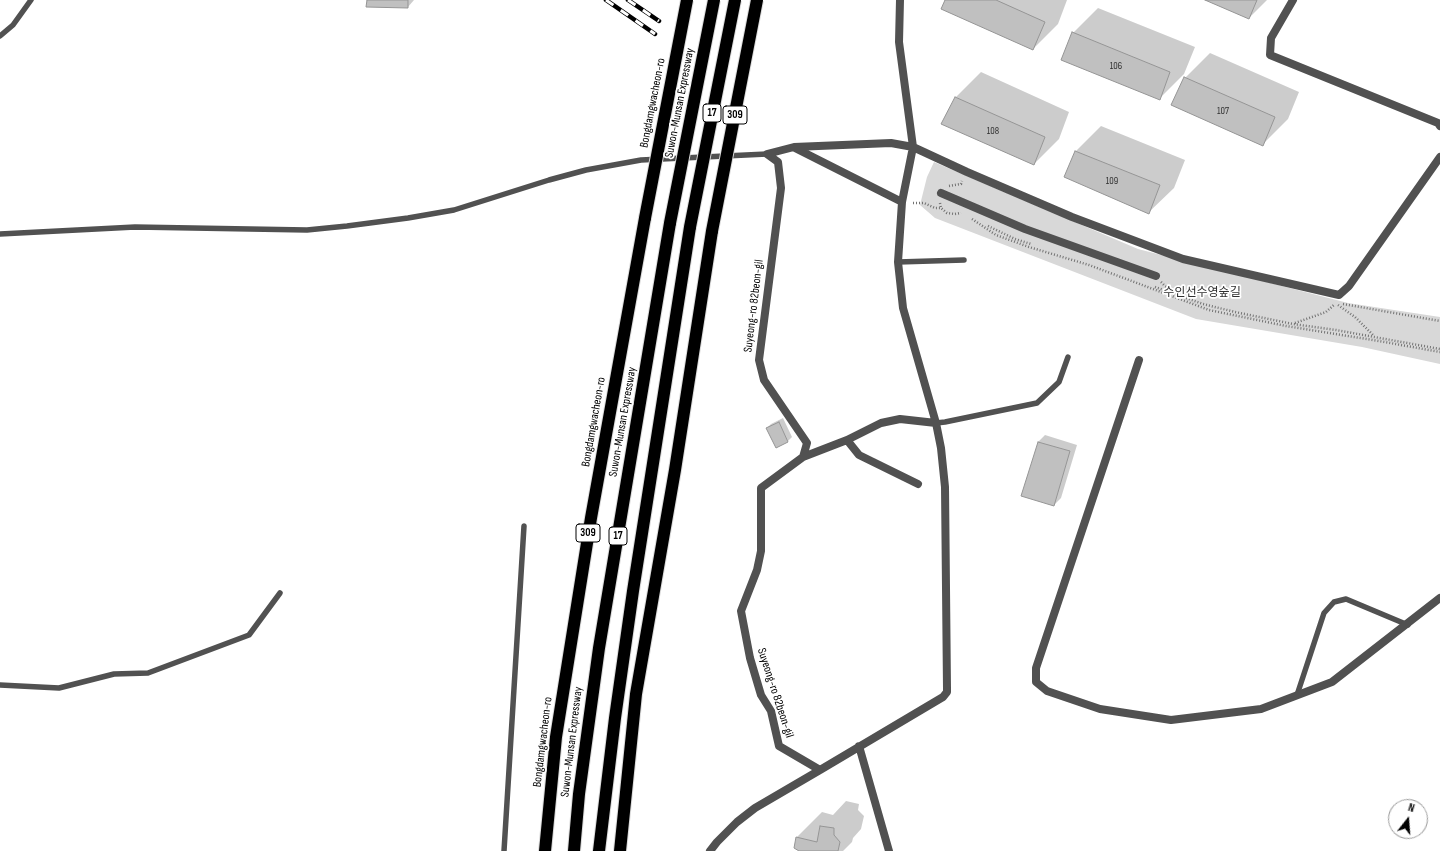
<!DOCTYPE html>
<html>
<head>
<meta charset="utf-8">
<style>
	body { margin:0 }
	#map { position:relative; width:1440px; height:851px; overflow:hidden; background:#fff; font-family:"Sofia Sans Condensed",sans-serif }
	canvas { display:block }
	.north { position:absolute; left:1388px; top:799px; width:40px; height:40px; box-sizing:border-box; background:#fff; border:1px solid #999; border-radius:50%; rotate:17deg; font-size:11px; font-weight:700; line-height:16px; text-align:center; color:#000 }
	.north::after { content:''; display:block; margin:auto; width:14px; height:18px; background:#000; clip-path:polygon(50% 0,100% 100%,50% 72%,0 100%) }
</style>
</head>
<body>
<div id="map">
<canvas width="1440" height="851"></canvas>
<div class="north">N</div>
</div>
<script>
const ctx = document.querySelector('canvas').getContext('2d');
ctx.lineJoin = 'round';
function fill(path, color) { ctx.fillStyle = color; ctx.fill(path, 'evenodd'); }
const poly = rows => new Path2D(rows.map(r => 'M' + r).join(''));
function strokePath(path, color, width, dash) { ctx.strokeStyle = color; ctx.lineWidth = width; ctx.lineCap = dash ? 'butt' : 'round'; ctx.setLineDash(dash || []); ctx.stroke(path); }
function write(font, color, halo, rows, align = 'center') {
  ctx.font = font + ' "Sofia Sans Condensed","Noto Sans KR",sans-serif'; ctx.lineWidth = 3.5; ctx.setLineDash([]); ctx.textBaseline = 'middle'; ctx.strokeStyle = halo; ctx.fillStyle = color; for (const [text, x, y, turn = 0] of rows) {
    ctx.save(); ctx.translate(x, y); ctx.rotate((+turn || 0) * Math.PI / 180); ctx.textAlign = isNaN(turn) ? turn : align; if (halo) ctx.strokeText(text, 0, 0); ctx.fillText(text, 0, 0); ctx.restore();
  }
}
fill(poly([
	[934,162,1138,249,1348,303,1440,317,1440,364,1362,347,1196,319,935,218,920,205,927,177]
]), '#d8d8d8');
fill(poly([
	[368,0,414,0,408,7],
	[947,0,1067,0,1058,24,1033,49],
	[1208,0,1267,0,1249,18],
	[1098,8,1195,47,1184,74,1159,99,1073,33],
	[1210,53,1299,92,1288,119,1263,144,1185,78],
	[981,72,1069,112,1059,139,1034,164,956,97],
	[1101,126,1185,160,1174,188,1149,212,1065,177,1076,151],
	[783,418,792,437,788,441,767,428,771,424],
	[1045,435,1077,445,1061,498,1054,505,1038,442],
	[846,801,859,804,858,810,864,816,861,829,853,838,852,842,843,851,801,851,797,837,822,812,833,815]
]), '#0003');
const building = poly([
	[367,0,408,0,408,8,366,7,367,0],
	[945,0,996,0,1045,22,1033,50,941,9,945,0],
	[1205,0,1257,0,1249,19,1205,0],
	[1072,32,1170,72,1160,100,1061,60,1072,32],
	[1184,77,1275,117,1263,146,1171,105,1184,77],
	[955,97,1045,137,1034,165,941,124,955,97],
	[1075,151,1160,185,1149,214,1064,177,1075,151],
	[779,422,788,442,776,448,766,428,779,422],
	[1038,442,1070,451,1054,506,1021,496,1038,442],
	[820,826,834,828,834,835,840,842,838,851,799,851,794,848,796,837,817,842,820,826]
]);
fill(building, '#c0c0c0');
strokePath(building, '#959595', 1);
const highway = poly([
	[545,851,556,737,591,518,645,218],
	[574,851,579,794,599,648,670,223],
	[599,851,615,718,633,591,690,227],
	[620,851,636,694,675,470,712,231]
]);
strokePath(highway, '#dbdbdb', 14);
strokePath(poly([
	[949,186,961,184,962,181],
	[913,203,924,203,935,208,941,208],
	[940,203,941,208,947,213,955,214,961,213],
	[972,219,996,235,1029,247,1089,265,1209,310,1286,326,1379,341,1440,352],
	[988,226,1015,239,1031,244],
	[1161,282,1165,286,1182,295],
	[1155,287,1203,304,1235,312,1293,324,1336,330,1440,349],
	[1343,304,1440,321],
	[1338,305,1355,317,1374,336],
	[1295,323,1326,312,1335,304]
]), '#737373', 2.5, [1, 2]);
strokePath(poly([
	[0,36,13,25,31,0],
	[0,234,135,227,307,230,347,226,408,218,454,210,549,180,586,170,641,160,767,154],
	[898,262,964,260],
	[936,423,945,422,1037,403,1059,382,1068,357],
	[0,685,59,688,114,674,148,673,249,635,280,593],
	[1297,695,1324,613,1334,602,1346,599,1408,625],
	[504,851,524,526]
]), '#515151', 5.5);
strokePath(poly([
	[900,0,899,42,913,147,967,172,1072,217,1183,259,1339,295,1349,286,1440,157],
	[1293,0,1271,38,1270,55,1438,123,1440,126],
	[795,148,902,202],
	[941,193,1025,229,1156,276],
	[1139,360,1036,668,1036,682,1047,691,1100,709,1171,720,1261,709,1332,682,1440,598],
	[847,440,859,455,918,484],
	[803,457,847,440,881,423,900,419,936,423],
	[859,746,889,851],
	[710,851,717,842,737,822,755,808,820,770,779,746,771,711,761,695,750,658,741,611,757,570,761,551,761,488,803,457,807,443,764,380,759,360,781,188,778,162,767,154,794,147,891,143,913,147,902,202,898,262,903,308,936,423,941,448,945,487,947,689,947,692,943,697,820,770]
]), '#515151', 8);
strokePath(highway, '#000', 12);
const rail = poly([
	[606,0,655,34],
	[628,0,659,21]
]);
strokePath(rail, '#000', 4.5);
strokePath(rail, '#fff', 3, [9]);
const highwayBridge = poly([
	[645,218,687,0],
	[670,223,714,0],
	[690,227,735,0],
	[712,231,757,0]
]);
strokePath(highwayBridge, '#dbdbdb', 14, []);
strokePath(highwayBridge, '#000', 12);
write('10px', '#303030', null, [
	["106",1116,66],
	["107",1223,111],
	["108",993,131],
	["109",1112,181]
]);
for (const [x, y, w] of [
	[712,113,18],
	[735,115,24],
	[588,533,24],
	[618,536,18]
]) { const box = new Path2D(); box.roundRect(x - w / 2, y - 9, w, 18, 3); ctx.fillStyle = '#fff'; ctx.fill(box); strokePath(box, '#000', 1); }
write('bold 11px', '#000', null, [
	["17",712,113],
	["309",735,115],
	["309",588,533],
	["17",618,536]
]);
write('12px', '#000', '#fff', [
	["Bongdamgwacheon-ro",653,103,-79],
	["Suwon-Munsan Expressway",680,103,-79],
	["Suyeong-ro 82beon-gil",754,306,-83],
	["Bongdamgwacheon-ro",594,422,-80],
	["Suwon-Munsan Expressway",623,422,-80],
	["Suyeong-ro 82beon-gil",775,693,72],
	["Bongdamgwacheon-ro",543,742,-83],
	["Suwon-Munsan Expressway",572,742,-83]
]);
write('12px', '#2f2f2f', '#fff', [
	["수인선수영숲길",1202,293]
]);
</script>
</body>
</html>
